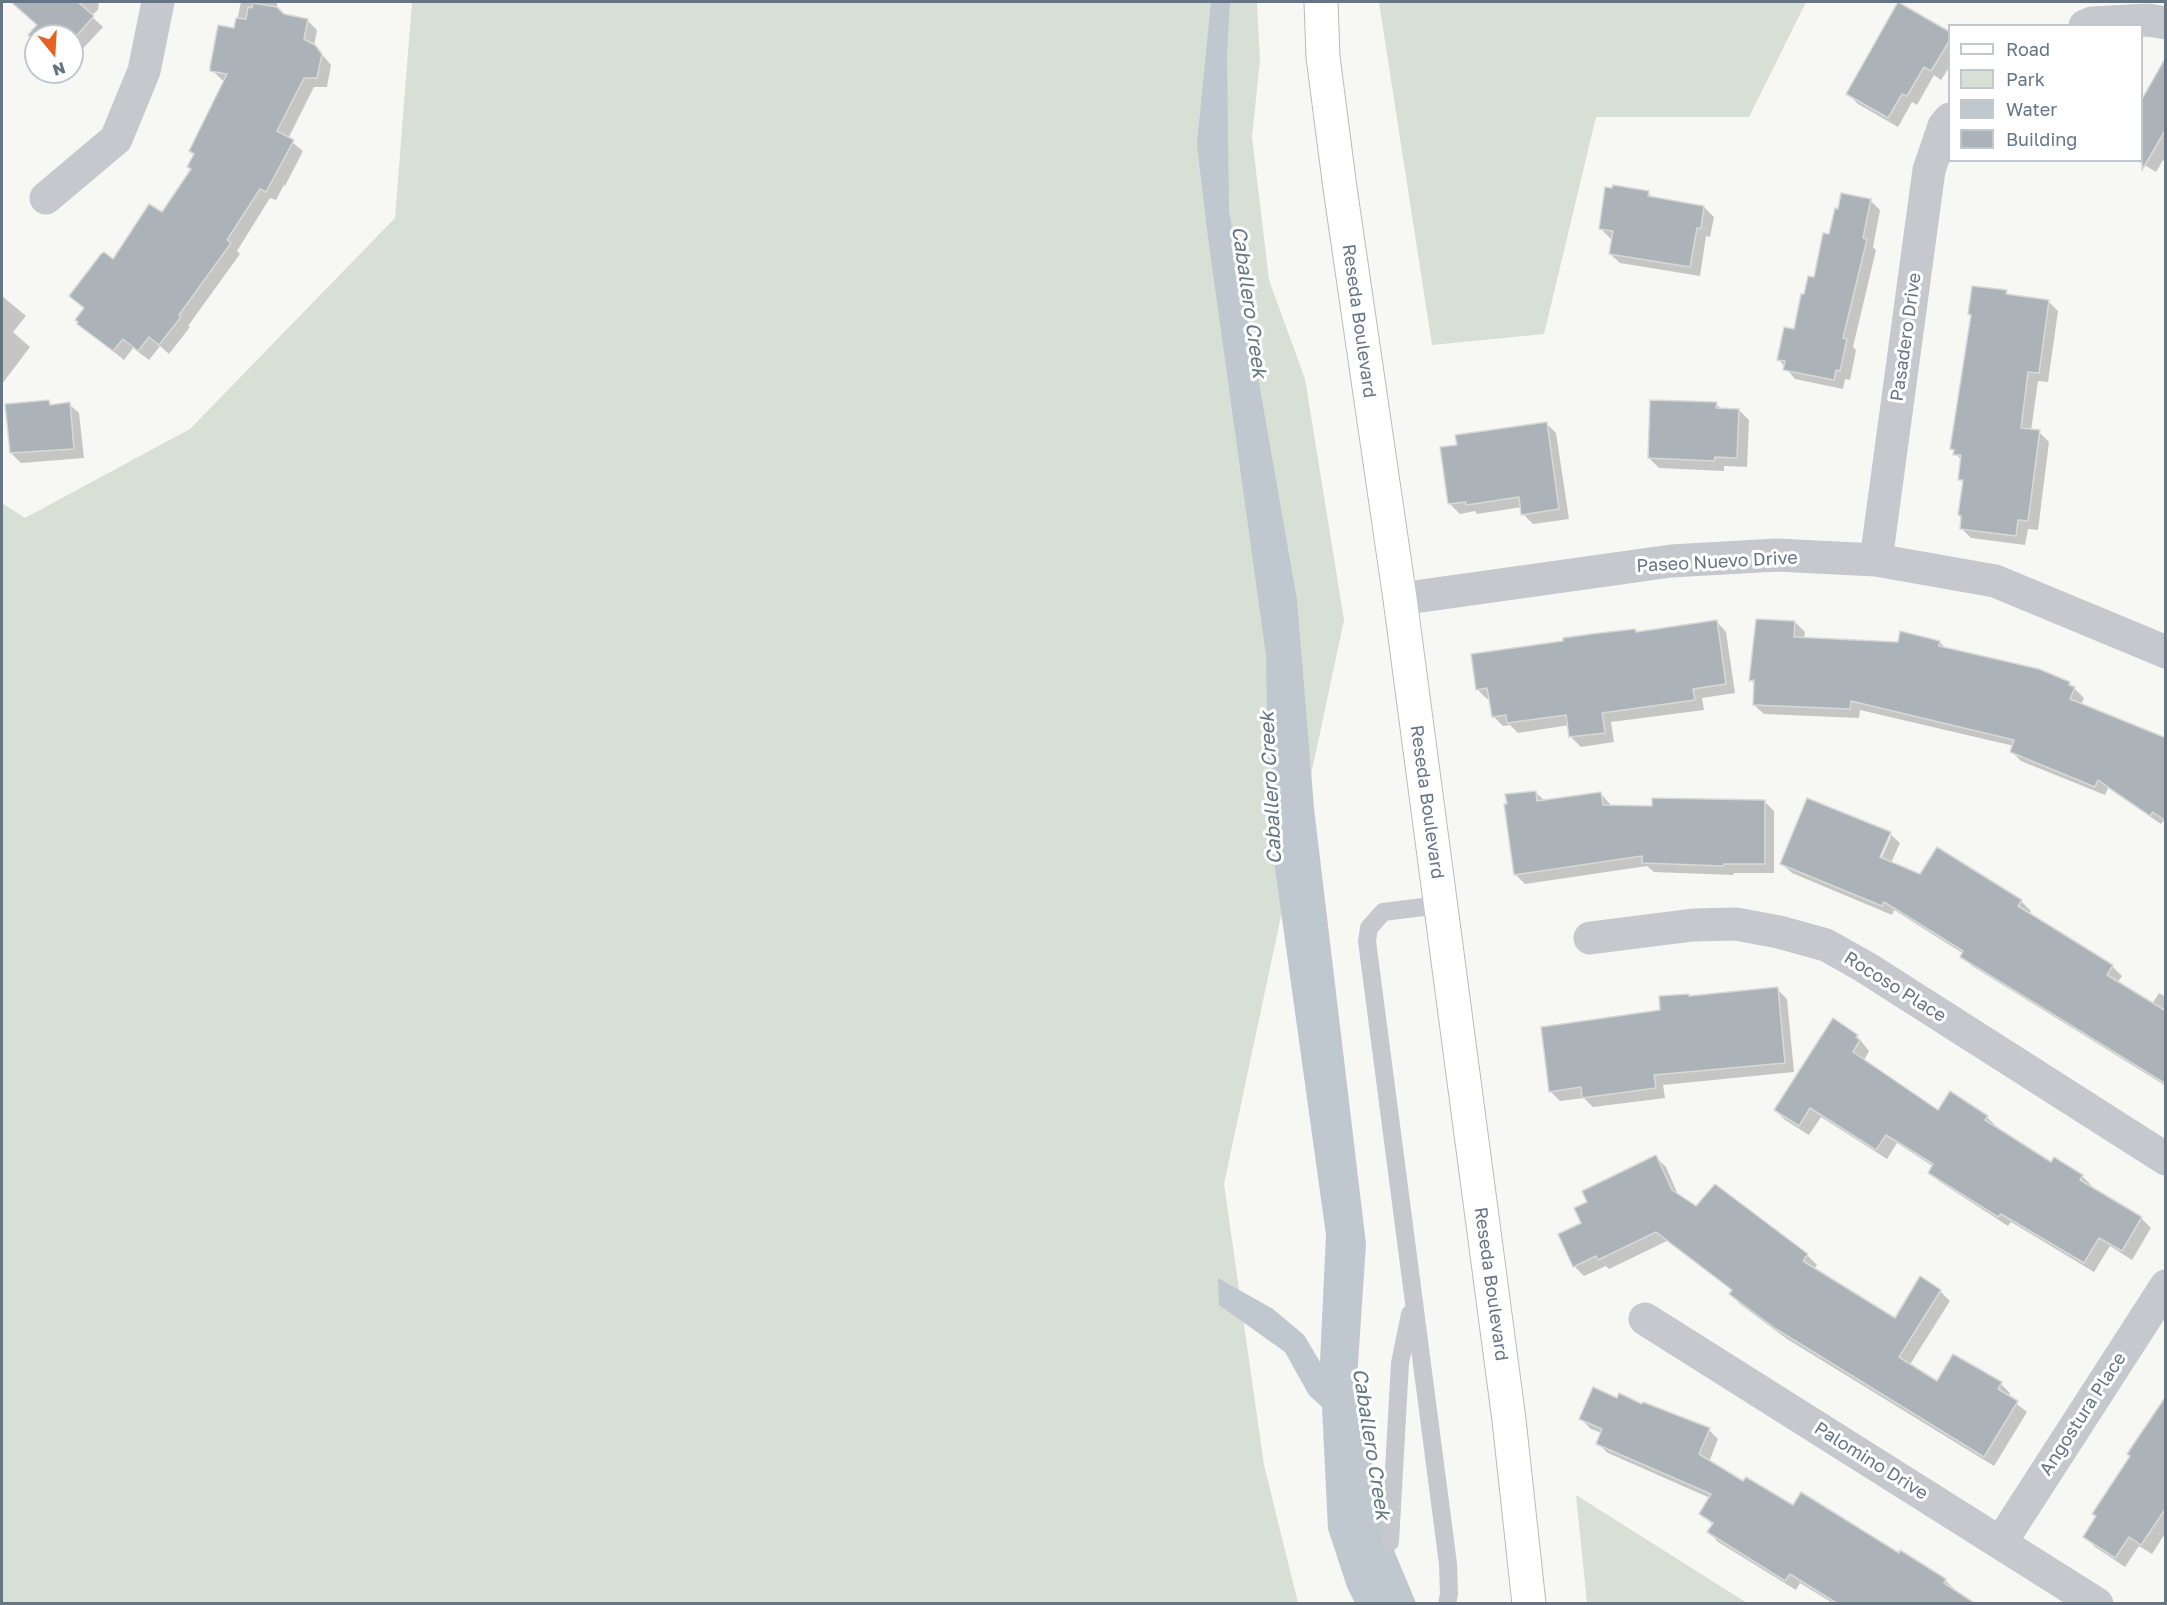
<!DOCTYPE html>
<html>
<head>
<meta charset="utf-8">
<style>
	body { margin:0 }
	#map { position:relative; width:2167px; height:1605px; overflow:hidden; background:#f7f7f4; font-family:"Golos Text",sans-serif }
	canvas { display:block }
	.frame { position:absolute; inset:0; border:3px solid #657586; pointer-events:none }
	.legend { position:absolute; left:1948px; top:24px; width:195px; height:138px; box-sizing:border-box; background:#fff; border:2px solid #c1c8cf; margin:0; padding:8px 10px; list-style:none; font-size:18px; color:#657586 }
	.legend li { display:flex; align-items:center; gap:12px; height:30px }
	.legend b { width:30px; border:2px solid #c1c8cf }
	.north { position:absolute; left:24px; top:24px; width:60px; height:60px; box-sizing:border-box; background:#fff; border:2px solid #c1c8cf; border-radius:50%; rotate:162deg; font-size:16px; font-weight:700; line-height:24px; text-align:center; color:#657586 }
	.north::after { content:''; display:block; margin:auto; width:21px; height:27px; background:#e76124; clip-path:polygon(50% 0,100% 100%,50% 72%,0 100%) }
</style>
</head>
<body>
<div id="map">
<canvas width="2167" height="1605"></canvas>
<div class="frame"></div>
<ul class="legend">
<li><b style="height:8px;background:#fff"></b>Road</li>
<li><b style="height:16px;background:#d8dfd5"></b>Park</li>
<li><b style="height:16px;background:#bfc8ce"></b>Water</li>
<li><b style="height:16px;background:#abb3b9"></b>Building</li>
</ul>
<div class="north">N</div>
</div>
<script>
const ctx = document.querySelector('canvas').getContext('2d');
ctx.lineJoin = 'round';
function fill(path, color) { ctx.fillStyle = color; ctx.fill(path, 'evenodd'); }
const poly = rows => new Path2D(rows.map(r => 'M' + r).join(''));
function strokePath(path, color, width, dash) { ctx.strokeStyle = color; ctx.lineWidth = width; ctx.lineCap = dash ? 'butt' : 'round'; ctx.setLineDash(dash || []); ctx.stroke(path); }
function write(font, color, halo, rows, align = 'center') {
  ctx.font = font + ' "Golos Text",sans-serif'; ctx.lineWidth = 6; ctx.setLineDash([]); ctx.textBaseline = 'middle'; ctx.strokeStyle = halo; ctx.fillStyle = color; for (const [text, x, y, turn = 0] of rows) {
    ctx.save(); ctx.translate(x, y); ctx.rotate((+turn || 0) * Math.PI / 180); ctx.textAlign = isNaN(turn) ? turn : align; if (halo) ctx.strokeText(text, 0, 0); ctx.fillText(text, 0, 0); ctx.restore();
  }
}
fill(poly([
	[412,2,1257,2,1260,60,1252,137,1269,280,1305,379,1344,620,1224,1184,1264,1465,1298,1603,2,1603,2,503,25,518,190,429,395,218],
	[1379,2,1806,2,1749,117,1596,117,1544,334,1432,345],
	[1576,1495,1747,1603,1587,1603]
]), '#d8dfd5');
fill(poly([
	[1211,2,1230,2,1227,54,1229,211,1297,600,1314,808,1366,1244,1357,1379,1384,1526,1416,1603,1355,1603,1347,1587,1328,1529,1322,1407,1309,1395,1285,1352,1219,1305,1218,1278,1273,1309,1304,1335,1320,1362,1326,1235,1269,825,1266,655,1207,230,1197,144]
]), '#bfc8ce');
fill(poly([
	[12,2,99,2,98,10,91,16,103,27,75,57,72,57,72,36,36,36,36,42,30,35,39,26],
	[241,2,277,2,277,8,284,16,307,20,317,30,314,45,331,65,327,87,314,87,288,139,303,151,285,186,284,185,276,200,270,198,237,251,240,254,188,326,190,327,169,354,160,346,149,360,133,348,124,360,79,324,85,309,71,296,113,262,163,214,192,170,189,167,195,155,191,151,226,81,222,80,212,70,235,30],
	[1950,34,1950,66,1941,80,1934,75,1917,105,1912,102,1898,127,1858,104,1848,94],
	[2151,85,2166,93,2166,162,2163,160,2156,172,2136,160,2142,160,2142,100],
	[1648,193,1654,199,1704,207,1714,217,1710,237,1706,236,1700,276,1620,263,1610,254,1613,239,1610,238,1600,228],
	[1871,201,1880,210,1873,247,1876,250,1853,347,1856,350,1850,380,1845,379,1843,389,1795,379,1778,359,1795,331,1805,296,1815,279,1830,236],
	[2006,292,2010,296,2048,301,2058,311,2048,382,2038,381,2031,431,2039,432,2049,442,2038,530,2028,529,2025,545,1971,538,1961,528,1963,518,1960,515,1964,483,1960,479,1962,461,1952,449],
	[2,296,26,316,13,332,30,347,2,384],
	[48,401,53,406,69,404,79,413,84,458,21,463,11,453],
	[1716,404,1722,409,1739,410,1749,420,1747,467,1724,466,1724,471,1659,468,1649,458],
	[1546,423,1556,433,1569,519,1533,524,1523,514,1522,507,1477,514,1475,511,1460,514,1450,504,1458,446],
	[1717,622,1726,632,1735,693,1702,698,1704,710,1611,722,1614,742,1581,747,1571,737,1569,725,1518,733,1510,725,1503,726,1493,716,1491,698,1487,699,1477,689,1635,631,1637,633],
	[1795,622,1805,632,1804,639,1899,644,1940,642,1946,649,2069,683,2084,698,2081,705,2166,739,2166,823,2163,821,2161,824,2108,788,2105,795,2021,761,2011,751,2014,746,1860,710,1859,718,1764,714,1754,705,1755,685,1751,680],
	[1535,792,1545,801,1601,794,1610,804,1611,807,1653,808,1764,801,1774,811,1774,873,1734,873,1733,875,1654,872,1647,866,1525,884,1515,874],
	[1890,834,1900,843,1891,863,1921,875,2021,901,2031,911,2028,915,2112,966,2122,976,2117,983,2152,1004,2159,993,2166,997,2166,1086,1972,966,1962,956,1964,954,1894,910,1892,915,1792,873,1782,864],
	[1887,836,1891,836,1879,864,1876,863],
	[1777,989,1787,999,1794,1072,1663,1085,1665,1098,1593,1107,1584,1098,1560,1101,1550,1091,1662,1011,1688,995,1690,997],
	[1857,1036,1869,1051,1864,1060,1939,1112,1987,1117,1997,1127,1995,1129,2052,1164,2082,1176,2092,1186,2091,1188,2141,1218,2151,1228,2132,1260,2110,1246,2094,1272,2011,1222,2008,1226,1940,1182,1930,1173,1934,1167,1897,1143,1887,1159,1821,1117,1809,1135,1785,1120,1775,1110],
	[1656,1157,1666,1167,1679,1197,1697,1208,1715,1186,1807,1255,1817,1265,1814,1269,1895,1321,1940,1291,1950,1301,1909,1366,1937,1383,2001,1384,2010,1393,2008,1397,2027,1412,1994,1466,1787,1339,1740,1304,1731,1294,1733,1291,1667,1241,1609,1269,1606,1266,1584,1276,1574,1266,1589,1202],
	[2166,1399,2166,1532,2152,1554,2139,1546,2125,1567,2095,1547,2085,1537],
	[1618,1400,1643,1406,1709,1430,1718,1439,1709,1462,1744,1483,1793,1507,1899,1555,1945,1580,1955,1590,1954,1592,1974,1604,1834,1604,1800,1583,1796,1590,1718,1542,1709,1532,1713,1525,1701,1514,1710,1498,1608,1453,1598,1444,1602,1433,1591,1429,1581,1419]
]), '#0003');
const building = poly([
	[11,2,78,2,94,16,72,41,72,36,36,36,36,43,28,35,37,25,11,2],
	[1898,2,1950,32,1950,40,1931,71,1924,67,1907,96,1902,94,1888,118,1846,94,1898,2],
	[253,3,277,7,284,14,308,19,304,39,315,45,322,54,317,78,304,78,277,131,294,140,266,192,260,189,227,240,231,243,179,315,181,317,159,345,149,337,138,351,123,339,113,351,77,324,78,322,75,320,84,308,69,296,101,254,104,252,113,259,149,204,162,212,191,169,187,167,194,154,189,151,227,74,210,71,210,67,218,25,234,28,236,18,246,19,248,7,252,8,253,3],
	[2166,57,2166,129,2142,170,2142,99,2166,57],
	[1613,185,1649,191,1648,196,1704,206,1701,228,1697,228,1690,267,1609,254,1613,231,1599,229,1605,187,1612,188,1613,185],
	[1841,193,1871,199,1863,238,1867,239,1843,338,1847,339,1840,371,1836,370,1834,380,1783,370,1785,361,1777,360,1784,327,1794,329,1801,294,1804,294,1808,276,1814,277,1823,233,1829,234,1835,208,1838,209,1841,193],
	[1972,286,2007,290,2006,294,2049,300,2039,373,2028,372,2021,428,2040,430,2028,521,2018,520,2016,536,1960,529,1961,516,1958,515,1963,480,1958,480,1961,455,1953,455,1954,450,1950,449,1971,315,1968,314,1972,286],
	[49,400,50,405,70,402,74,449,10,453,5,404,49,400],
	[1650,400,1717,402,1716,408,1739,409,1737,458,1715,457,1714,461,1648,458,1650,400],
	[1547,422,1559,509,1521,515,1519,497,1466,505,1466,502,1448,504,1440,447,1457,445,1455,435,1547,422],
	[1756,619,1795,621,1794,637,1898,642,1900,631,1940,641,1939,646,2039,669,2070,682,2069,685,2075,687,2070,699,2166,738,2166,821,2153,812,2150,816,2098,780,2095,787,2010,752,2014,740,1851,701,1850,709,1753,705,1754,680,1749,681,1756,619],
	[1717,620,1726,684,1693,689,1695,700,1602,713,1605,733,1569,737,1566,715,1507,723,1506,715,1492,717,1487,688,1476,690,1471,654,1563,641,1563,638,1591,634,1635,629,1636,632,1717,620],
	[1536,791,1537,801,1601,792,1603,805,1652,806,1652,798,1765,800,1765,864,1724,864,1723,866,1642,863,1642,856,1514,875,1504,804,1507,804,1505,794,1536,791],
	[1807,798,1891,832,1880,857,1920,874,1937,847,2022,900,2018,906,2113,965,2107,975,2166,1011,2166,1084,1960,957,1963,951,1884,902,1882,906,1780,864,1807,798],
	[1778,987,1785,1063,1654,1075,1656,1088,1582,1098,1581,1087,1549,1092,1541,1027,1660,1010,1659,996,1689,994,1689,996,1778,987],
	[1833,1018,1858,1035,1856,1037,1860,1040,1853,1052,1938,1110,1950,1091,1988,1116,1985,1120,2051,1162,2054,1157,2083,1175,2080,1180,2142,1217,2122,1251,2099,1238,2084,1263,2001,1214,1998,1217,1928,1173,1933,1164,1886,1135,1876,1150,1810,1108,1799,1126,1774,1110,1833,1018],
	[1656,1155,1672,1190,1696,1206,1715,1184,1808,1254,1803,1261,1895,1318,1920,1276,1941,1290,1899,1357,1937,1381,1953,1354,2002,1382,1998,1389,2018,1401,1984,1457,1776,1329,1729,1294,1732,1290,1656,1232,1598,1260,1596,1256,1573,1267,1558,1234,1581,1223,1574,1208,1587,1202,1582,1191,1656,1155],
	[1593,1387,1617,1398,1619,1393,1642,1404,1643,1402,1710,1428,1699,1454,1743,1481,1746,1477,1793,1505,1801,1492,1899,1553,1900,1550,1946,1579,1944,1583,1976,1604,1838,1604,1790,1574,1785,1581,1707,1532,1713,1523,1699,1514,1711,1494,1596,1444,1602,1429,1579,1419,1593,1387],
	[2166,1396,2166,1508,2141,1545,2129,1537,2115,1558,2083,1537,2096,1516,2092,1514,2130,1456,2127,1454,2166,1396]
]);
fill(building, '#abb3b9');
strokePath(building, '#d8d9d6', 1.5);
const secondary = poly([
	[1321,2,1323,57,1340,188,1400,599,1509,1420,1529,1604]
]);
strokePath(secondary, '#b7bcc1', 35);
strokePath(poly([
	[1440,905,1383,912,1369,928,1367,941,1448,1564,1449,1594,1447,1604],
	[1390,1542,1400,1363,1410,1314]
]), '#c5c8cc', 18);
strokePath(poly([
	[2085,26,2092,23,2148,20,2166,23],
	[46,198,116,139,144,71,158,2],
	[1876,560,1929,170,1944,126,1950,119],
	[1400,599,1671,561,1777,555,1876,560,1995,581,2166,652],
	[1590,938,1693,925,1736,924,1779,932,1826,945,1865,967,2166,1159],
	[1645,1319,2097,1604],
	[2001,1542,2166,1286]
]), '#c5c8cc', 33);
strokePath(secondary, '#fff', 33);
write('18px', '#657586', '#fff', [
	["Reseda Boulevard",1359,321,82],
	["Pasadero Drive",1906,337,-82],
	["Paseo Nuevo Drive",1717,562,-3],
	["Reseda Boulevard",1427,802,82],
	["Rocoso Place",1895,987,32],
	["Reseda Boulevard",1491,1284,82],
	["Angostura Place",2083,1414,-57],
	["Palomino Drive",1871,1461,32]
]);
write('italic 20px', '#617782', '#fff', [
	["Caballero Creek",1249,302,82],
	["Caballero Creek",1271,788,-93],
	["Caballero Creek",1371,1444,81]
]);
</script>
</body>
</html>
